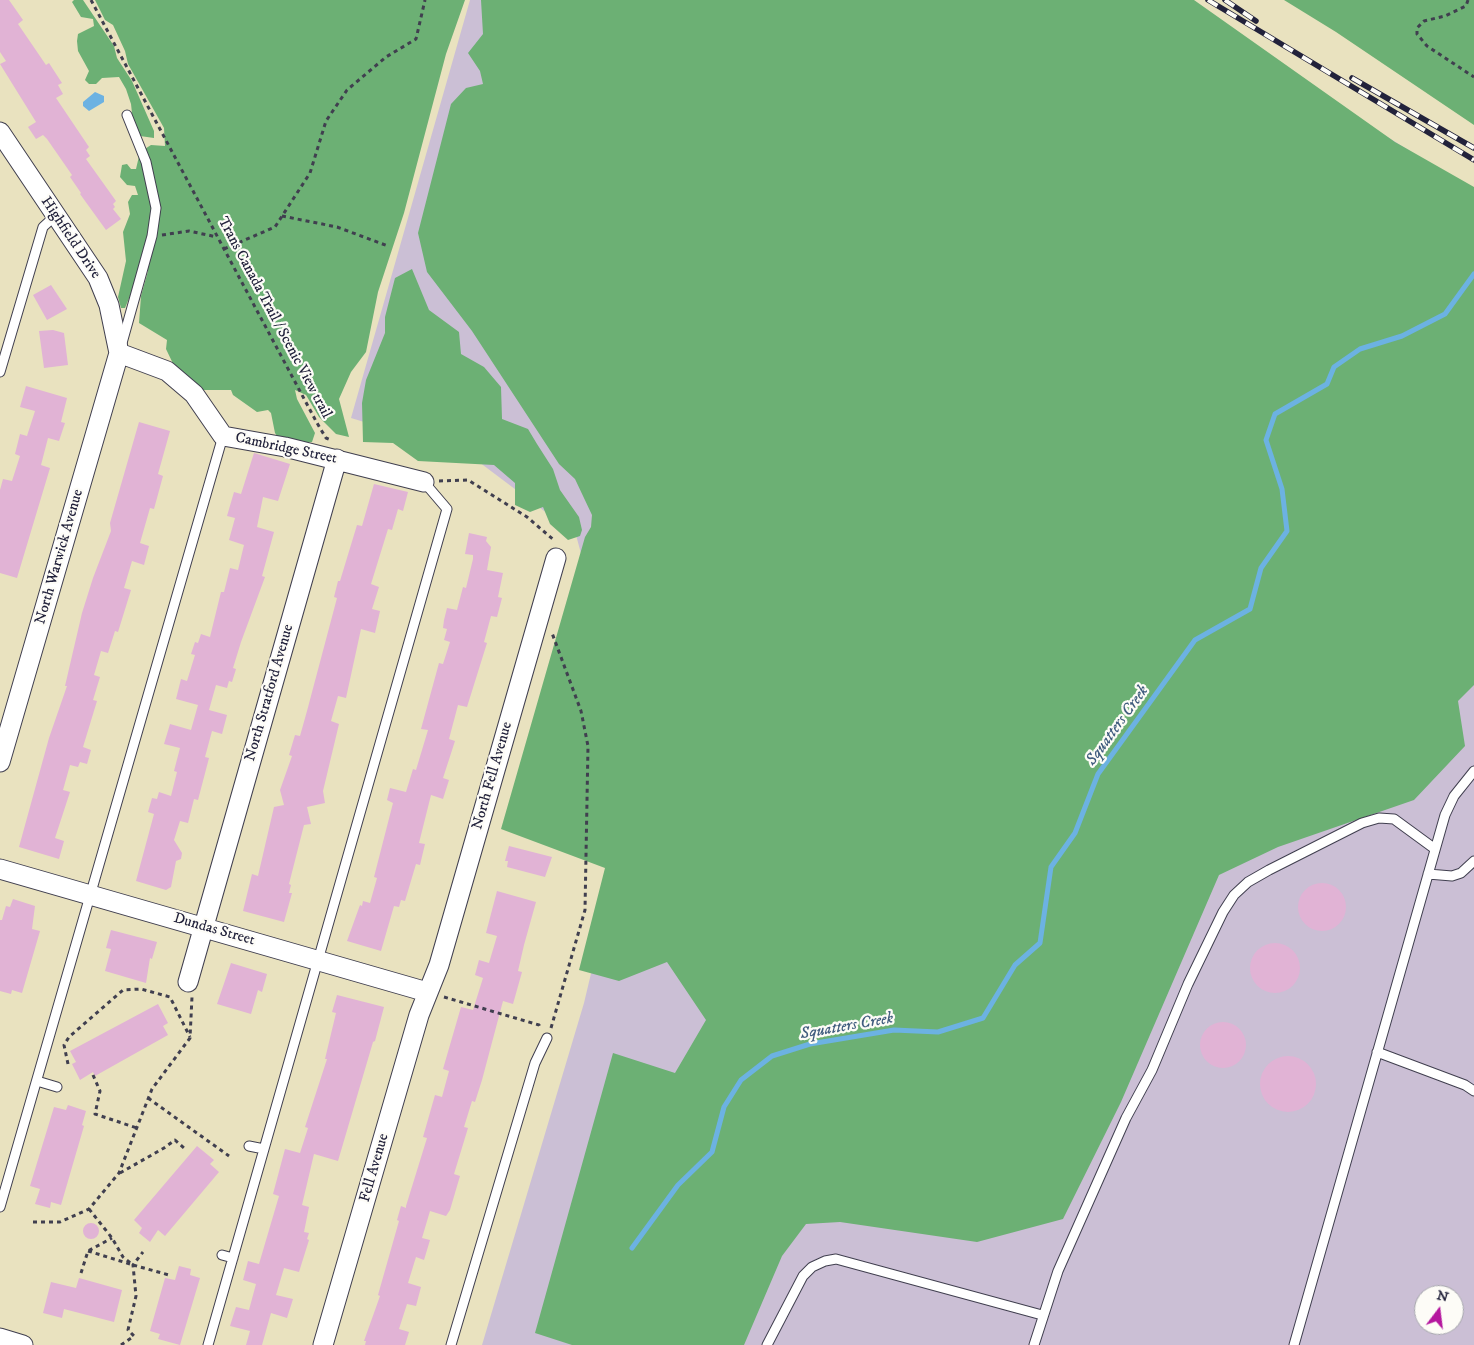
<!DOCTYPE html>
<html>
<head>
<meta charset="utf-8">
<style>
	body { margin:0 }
	#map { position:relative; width:1474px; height:1345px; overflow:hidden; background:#e9e2bf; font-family:"IM FELL DW Pica",serif }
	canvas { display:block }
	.north { position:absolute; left:1414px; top:1285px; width:50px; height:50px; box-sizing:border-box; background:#fdfcf7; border:1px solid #a5a5ac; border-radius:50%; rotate:15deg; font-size:14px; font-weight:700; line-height:20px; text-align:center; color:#22223b }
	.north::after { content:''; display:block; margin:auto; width:18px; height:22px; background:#b5179e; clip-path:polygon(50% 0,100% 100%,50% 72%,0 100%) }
</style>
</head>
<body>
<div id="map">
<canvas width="1474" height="1345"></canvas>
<div class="north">N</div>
</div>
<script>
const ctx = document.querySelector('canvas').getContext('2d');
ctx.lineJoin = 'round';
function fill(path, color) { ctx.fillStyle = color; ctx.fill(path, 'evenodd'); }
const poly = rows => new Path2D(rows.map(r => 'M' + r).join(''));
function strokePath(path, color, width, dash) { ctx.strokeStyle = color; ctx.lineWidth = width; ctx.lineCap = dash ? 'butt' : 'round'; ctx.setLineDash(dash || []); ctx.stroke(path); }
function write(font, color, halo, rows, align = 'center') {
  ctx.font = font + ' "IM FELL DW Pica",serif'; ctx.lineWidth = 4.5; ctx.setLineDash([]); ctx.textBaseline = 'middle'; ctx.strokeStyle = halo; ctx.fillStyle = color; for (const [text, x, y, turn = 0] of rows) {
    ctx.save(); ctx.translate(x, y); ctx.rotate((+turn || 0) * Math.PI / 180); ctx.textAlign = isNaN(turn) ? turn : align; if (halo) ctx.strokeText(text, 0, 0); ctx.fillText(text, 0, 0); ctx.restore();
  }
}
fill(poly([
	[470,0,1168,0,1474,191,1474,1345,482,1345,584,1003,622,843,612,668,576,535,467,453,351,418],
	[1424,1295,1454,1295,1454,1325,1424,1325]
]), '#cbbfd5');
fill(poly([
	[74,0,83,0,114,46,117,58,132,81,154,131,154,138,140,136,133,122,131,104,126,89,119,77,102,78,96,84,89,84,85,80,89,71,78,51,77,41,78,34,94,26,93,19,81,17,72,2],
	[95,0,465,0,446,54,404,213,378,292,366,352,351,372,339,399,349,437,336,434,319,417,306,395,295,390,297,399,315,433,312,442,282,443,275,433,271,413,268,410,257,412,233,395,231,390,202,390,178,374,166,349,167,340,139,323,141,296,148,271,141,269,125,308,121,308,118,297,126,261,123,232,130,214,128,202,132,195,138,195,135,186,127,185,120,177,122,165,127,164,131,169,136,169,140,152,151,145,165,146,164,128,128,64,125,51,113,25,105,20],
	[481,0,1194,0,1395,142,1474,187,1474,685,1458,701,1465,746,1414,800,1278,847,1219,875,1121,1102,1063,1219,977,1242,840,1222,806,1224,782,1256,744,1345,572,1345,535,1333,613,1053,675,1073,706,1020,667,962,619,981,579,970,605,868,501,829,585,537,591,527,592,515,575,479,559,464,472,331,427,272,418,233,451,104,466,88,483,84,480,71,468,53,483,34],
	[1284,0,1474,0,1474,125,1336,32],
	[412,269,429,310,459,332,461,354,484,367,501,387,502,419,528,429,537,444,553,469,560,490,579,517,582,530,580,536,568,540,550,524,543,507,530,512,515,505,515,483,494,465,418,461,393,443,363,442,362,403,366,380,385,333,385,317,395,278]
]), '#6cb074');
fill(poly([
	[95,92,104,96,104,102,89,111,83,106,83,102]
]), '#6cb2e2');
strokePath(poly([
	[632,1248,678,1185,712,1152,724,1107,741,1080,772,1056,810,1044,894,1030,938,1032,983,1018,1015,965,1040,943,1051,867,1075,833,1098,774,1195,640,1250,609,1261,568,1287,531,1282,489,1266,440,1275,414,1327,384,1334,367,1360,349,1402,336,1445,314,1474,274]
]), '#6cb2e2', 5);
fill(poly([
	[0,0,9,0,23,20,18,24,46,65,49,63,62,83,58,85,63,94,56,98,89,147,86,150,90,156,86,159,116,201,113,204,115,207,113,209,121,219,106,230,80,194,81,193,70,177,72,175,47,139,43,135,36,139,28,127,36,122,0,64,6,61,0,52],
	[51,285,67,309,47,320,33,295],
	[53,330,64,333,68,365,44,368,39,331],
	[26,386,67,398,61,422,65,423,59,441,48,438,41,465,50,468,17,578,0,573,0,490,3,479,12,481,20,456,15,454,20,434,27,436,35,411,20,407],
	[139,422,170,431,158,474,163,476,154,509,150,508,140,543,149,546,144,565,132,561,124,588,131,590,118,632,115,631,108,653,101,651,94,675,100,677,93,700,97,701,83,747,91,750,87,764,80,762,78,767,70,765,63,790,70,792,55,838,64,841,59,859,19,847,49,738,67,686,65,686,82,613,93,578,111,531,110,523],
	[254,453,290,464,278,501,263,497,257,527,274,532,262,576,265,577,241,642,233,668,236,669,232,682,229,681,227,688,216,685,209,710,227,715,222,734,212,731,205,757,209,758,198,800,194,799,188,823,180,821,174,840,182,853,181,859,176,861,171,887,166,890,136,881,154,814,148,812,152,798,157,799,159,792,171,796,177,772,174,771,180,748,164,744,170,724,191,730,198,705,176,699,181,679,187,681,195,655,191,654,195,642,198,643,201,634,210,637,221,592,224,592,230,568,238,570,244,545,229,540,235,518,227,516,234,492,241,494],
	[374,484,408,492,403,511,398,509,392,530,388,529,371,584,379,587,372,609,380,611,375,633,361,629,346,698,338,696,331,721,339,724,323,791,325,803,307,807,311,824,304,825,289,884,291,885,289,893,292,893,284,922,243,911,252,874,258,876,274,807,284,805,280,790,292,756,289,755,295,735,300,736,307,711,337,598,334,597,338,581,340,581,357,525,362,526],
	[469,533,487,537,486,541,491,547,487,570,503,573,498,597,502,598,497,617,491,616,484,642,487,643,467,707,458,705,449,739,455,741,443,778,449,780,443,799,431,795,419,843,425,844,420,865,416,864,405,901,401,900,399,907,394,906,381,951,347,941,360,905,362,906,363,901,370,903,377,878,374,877,393,803,387,800,390,788,406,792,413,769,416,770,428,730,421,729,439,663,443,664,450,642,444,640,447,629,443,628,444,620,447,608,457,610,463,587,466,588,473,559,473,555,465,554],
	[509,846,552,857,545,877,507,867,508,861,505,861],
	'1298 907a24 24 0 1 1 48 0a24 24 0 1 1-48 0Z',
	[497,891,536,902,524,945,518,971,522,972,513,1004,503,1001,482,1080,475,1102,472,1101,464,1127,468,1128,454,1174,460,1176,450,1210,446,1216,430,1211,422,1238,430,1240,424,1260,416,1257,408,1283,421,1287,416,1306,407,1304,399,1329,409,1332,405,1345,365,1345,366,1341,364,1341,380,1296,378,1295,399,1221,397,1220,401,1206,406,1208,406,1206,427,1138,423,1137,435,1095,442,1097,449,1071,443,1069,461,1007,473,1010,483,978,475,975,479,960,489,963,497,936,486,933],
	[13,899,35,906,32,929,40,931,22,993,12,990,11,994,0,991,0,920,2,920,6,906,10,907],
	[111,930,157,942,152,959,150,958,146,983,105,971,111,949,106,948],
	'1250 968a25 25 0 1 1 50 0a25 25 0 1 1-50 0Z',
	[231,963,267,974,262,992,258,990,251,1014,217,1004],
	[337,995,384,1007,375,1041,373,1042,338,1161,314,1154,302,1205,309,1207,304,1232,309,1233,307,1239,309,1240,299,1272,284,1268,276,1295,293,1299,287,1318,271,1313,262,1345,246,1345,250,1331,230,1326,236,1307,249,1310,256,1284,243,1280,248,1261,259,1264,279,1196,273,1194,285,1149,300,1153,308,1128,305,1127,327,1059,325,1059,336,1013,332,1012],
	[158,1004,168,1023,163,1026,168,1035,95,1076,93,1072,80,1080,72,1064,76,1062,70,1051],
	'1200 1045a23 23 0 1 1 46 0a23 23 0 1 1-46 0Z',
	'1260 1084a28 28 0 1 1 56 0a28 28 0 1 1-56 0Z',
	[68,1105,86,1111,82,1125,84,1126,61,1205,51,1202,50,1208,35,1204,40,1189,30,1186,54,1107,66,1110],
	[197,1146,214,1160,210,1164,219,1172,165,1236,158,1230,150,1242,139,1233,142,1228,134,1220],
	'83 1231a8 8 0 1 1 16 0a8 8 0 1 1-16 0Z',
	[179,1266,191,1269,190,1275,200,1278,180,1345,158,1339,160,1334,150,1331,165,1278,175,1280],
	[79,1278,122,1290,114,1322,64,1309,62,1318,43,1313,51,1282,76,1288]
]), '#e1b3d5');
const service = poly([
	[122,343,152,236,156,208,146,162,127,115],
	[0,372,43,227,55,216],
	[1428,874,1452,876,1461,873,1474,861],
	[1377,1052,1465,1085,1474,1091],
	[37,1081,57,1087],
	[249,1146,264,1149],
	[0,1207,223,436],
	[222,1255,233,1258],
	[208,1345,447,509,424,482],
	[451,1345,535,1063,547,1038],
	[767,1345,803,1276,812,1267,825,1261,836,1259,1042,1315],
	[1034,1345,1058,1271,1126,1118,1152,1070,1188,984,1223,912,1234,895,1248,882,1269,870,1362,823,1379,818,1394,819,1435,849],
	[1294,1345,1445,815,1454,796,1474,771]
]);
const minor = poly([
	[0,132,98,278,109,305,119,353,0,762],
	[119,353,167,371,194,394,223,436,285,447,424,482],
	[0,869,427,992],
	[188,982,337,459],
	[0,1338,23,1345],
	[323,1345,419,1015,439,965,556,558]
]);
strokePath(service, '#403f4f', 11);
strokePath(minor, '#403f4f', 21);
strokePath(poly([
	[91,0,317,423,326,438,331,440],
	[1468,0,1466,6,1445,16,1424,21,1417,28,1417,34,1427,46,1474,77],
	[282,216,337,227,388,246],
	[162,235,189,231,217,237],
	[224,249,275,227,310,173,326,121,347,90,386,57,416,39,425,0],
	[439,481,468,480,527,517,555,541],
	[444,997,539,1025,541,1029],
	[551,1028,585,910,588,746,581,711,552,633],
	[68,1064,64,1045,69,1037,123,990,141,989,170,997,190,1037],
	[93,1075,100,1091,95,1114,137,1128],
	[148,1098,229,1156],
	[120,1173,164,1148,175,1140,184,1148],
	[89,1209,112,1238,123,1257,133,1265,169,1275],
	[33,1222,60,1222,89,1209,119,1173,152,1089,190,1038,192,997],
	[88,1251,130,1264],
	[81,1273,88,1251,112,1238],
	[121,1345,134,1336,128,1330,136,1296,133,1265,143,1252]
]), '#403f4f', 3, [4, 4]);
strokePath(service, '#fff', 9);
strokePath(minor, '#fff', 19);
const rail = poly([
	[1208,0,1474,160],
	[1225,0,1256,21],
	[1352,78,1474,148]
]);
strokePath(rail, '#22223b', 5.5);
strokePath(rail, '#fdfcf7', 4, [11]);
write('15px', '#22223b', '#fdfcf7', [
	["Highfield Drive",70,238,56],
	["Trans Canada Trail / Scenic View trail",274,318,62],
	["Cambridge Street",286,449,12],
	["North Warwick Avenue",60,557,-74],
	["North Stratford Avenue",270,693,-74],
	["North Fell Avenue",493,776,-74],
	["Dundas Street",214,930,16],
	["Fell Avenue",375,1168,-74]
]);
write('italic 16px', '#405c7e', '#fdfcf7', [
	["Squatters Creek",1118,726,-54],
	["Squatters Creek",847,1027,-10]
]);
</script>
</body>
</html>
